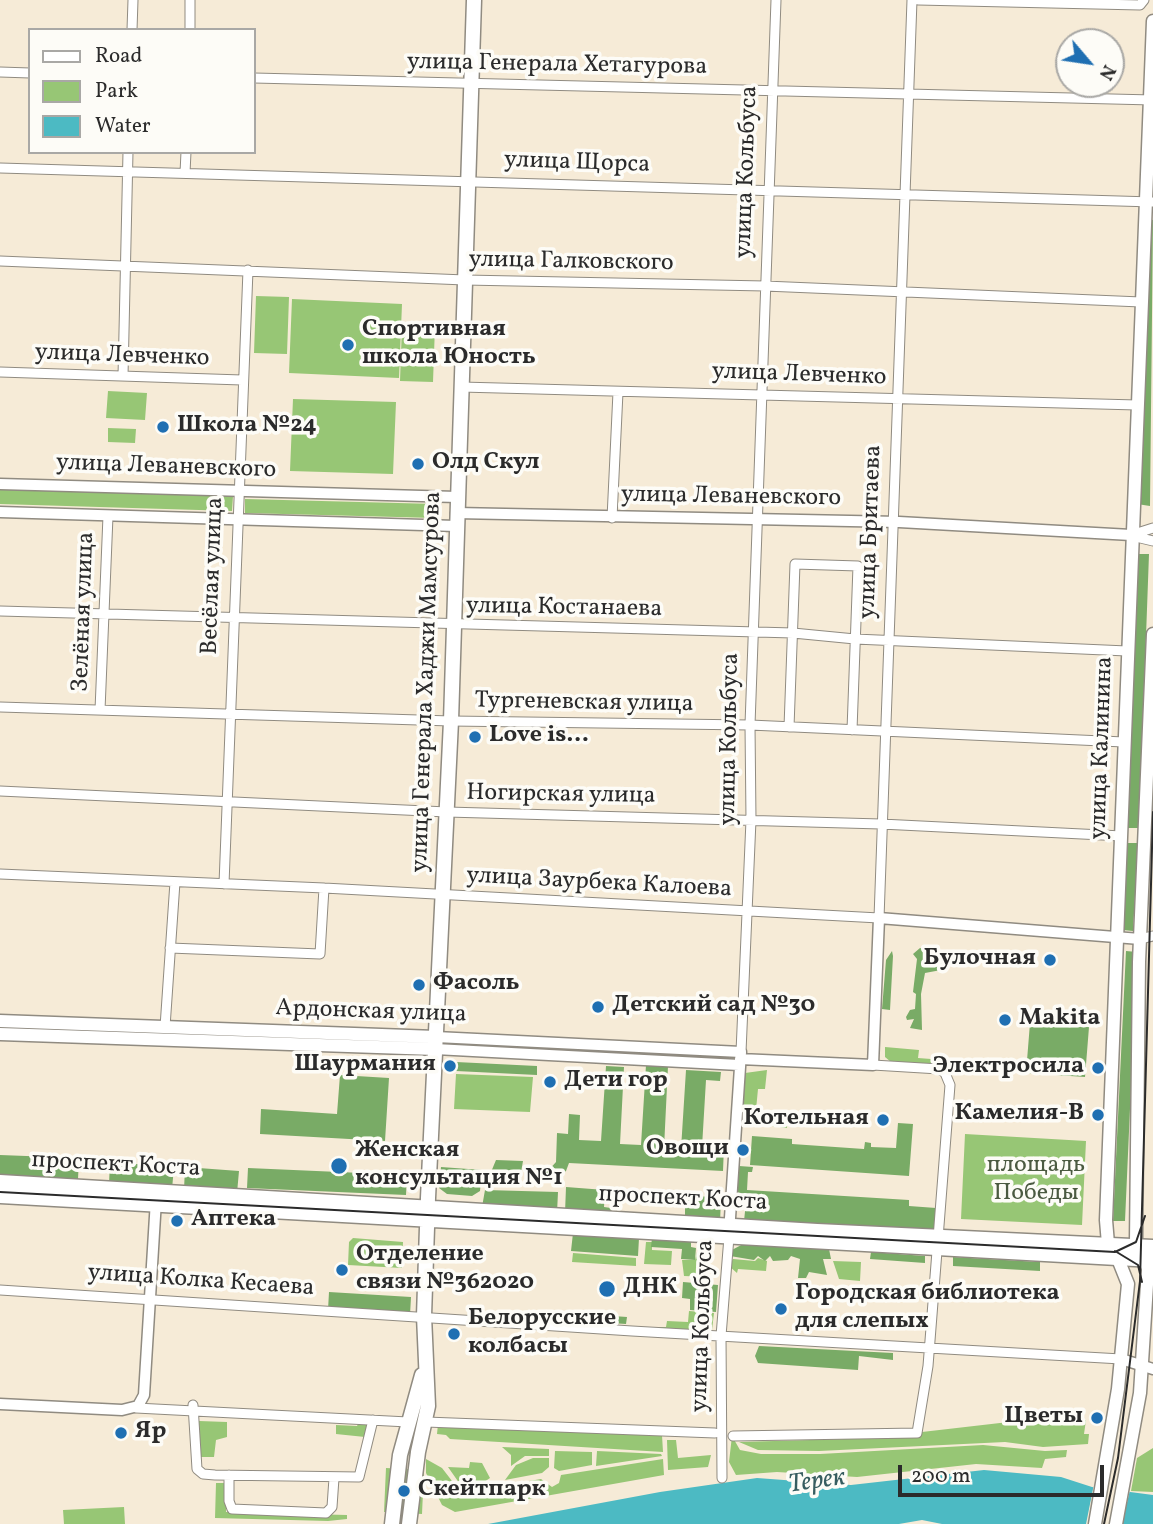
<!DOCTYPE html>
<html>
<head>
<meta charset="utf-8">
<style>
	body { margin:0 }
	#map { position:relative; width:1153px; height:1524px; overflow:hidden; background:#f6ebd7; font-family:Vollkorn,serif }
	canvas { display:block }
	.legend { position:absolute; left:28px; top:28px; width:228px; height:126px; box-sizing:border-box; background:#fdfcf7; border:2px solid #a9a8a5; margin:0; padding:9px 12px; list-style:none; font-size:21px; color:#2b2b2b }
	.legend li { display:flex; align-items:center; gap:14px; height:35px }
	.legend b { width:35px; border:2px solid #a9a8a5 }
	.north { position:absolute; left:1055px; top:28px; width:70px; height:70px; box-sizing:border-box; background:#fdfcf7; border:2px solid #a9a8a5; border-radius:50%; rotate:119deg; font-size:19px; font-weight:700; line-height:28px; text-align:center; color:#2b2b2b }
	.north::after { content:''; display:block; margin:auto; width:24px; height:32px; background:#1f6fb2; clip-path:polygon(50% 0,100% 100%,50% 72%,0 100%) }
	.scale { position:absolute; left:898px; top:1465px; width:206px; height:32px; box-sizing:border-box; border:4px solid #2b2b2b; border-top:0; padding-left:9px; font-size:21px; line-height:24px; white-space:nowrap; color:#2b2b2b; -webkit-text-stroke:5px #fdfcf7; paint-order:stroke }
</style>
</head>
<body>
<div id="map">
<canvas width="1153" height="1524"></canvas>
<ul class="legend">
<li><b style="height:9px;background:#fff"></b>Road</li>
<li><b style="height:19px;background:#97c675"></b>Park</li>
<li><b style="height:19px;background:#4cbac3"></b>Water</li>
</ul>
<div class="north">N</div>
<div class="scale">200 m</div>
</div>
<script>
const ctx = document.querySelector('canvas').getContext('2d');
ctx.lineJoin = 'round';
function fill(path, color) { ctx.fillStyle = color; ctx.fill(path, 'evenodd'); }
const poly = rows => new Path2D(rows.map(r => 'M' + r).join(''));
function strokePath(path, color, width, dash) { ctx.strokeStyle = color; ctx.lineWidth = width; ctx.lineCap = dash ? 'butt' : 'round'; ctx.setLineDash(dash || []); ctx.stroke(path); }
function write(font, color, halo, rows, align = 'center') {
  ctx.font = font + ' Vollkorn,serif'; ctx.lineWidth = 7; ctx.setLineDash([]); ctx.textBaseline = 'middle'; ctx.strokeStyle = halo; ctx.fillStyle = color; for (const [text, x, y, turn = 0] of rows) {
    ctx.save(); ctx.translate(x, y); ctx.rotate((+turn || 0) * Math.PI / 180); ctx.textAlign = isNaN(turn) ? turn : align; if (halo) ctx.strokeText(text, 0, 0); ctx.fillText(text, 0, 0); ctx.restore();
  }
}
fill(poly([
	[256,296,289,297,287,354,254,353],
	[292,299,402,304,399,378,289,373],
	[402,326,435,326,433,382,400,381],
	[108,391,147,393,145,420,106,418],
	[293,399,396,402,393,474,290,471],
	[108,428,136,429,135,443,108,442],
	[0,488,233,496,232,511,0,504],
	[245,499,436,504,435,518,245,513],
	[885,1047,919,1050,918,1058,931,1059,931,1067,891,1062,885,1057],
	[767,1070,765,1089,758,1089,755,1120,787,1123,787,1128,741,1122,745,1073],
	[456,1074,533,1077,530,1112,454,1109],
	[965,1134,1086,1141,1082,1225,961,1219],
	[353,1238,403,1242,402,1268,348,1265,349,1242],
	[646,1242,652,1242,652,1250,672,1251,671,1265,644,1264],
	[697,1252,707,1252,702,1264,709,1265,708,1277,684,1276,682,1260,695,1260],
	[573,1253,636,1258,636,1266,572,1262],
	[758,1258,767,1261,766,1271,738,1269,737,1273,729,1266,733,1259,755,1261],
	[833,1261,861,1262,860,1281,839,1279],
	[689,1311,714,1313,712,1330,654,1329,654,1327,666,1327,667,1321,688,1322],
	[1026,1420,1086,1420,1084,1434,1089,1434,1088,1444,1043,1447,1005,1442,819,1451,758,1450,739,1442,915,1437,922,1432],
	[199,1421,227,1422,227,1437,216,1440,214,1457,200,1457],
	[359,1422,370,1423,365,1437,336,1434,336,1425,357,1426],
	[438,1424,662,1435,663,1452,450,1439,446,1435,437,1434],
	[732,1436,740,1450,761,1454,820,1454,983,1445,1045,1451,1067,1450,1066,1457,1045,1459,1042,1468,976,1464,857,1477,777,1472,736,1475,729,1462],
	[667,1440,676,1440,678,1458,711,1455,708,1467,668,1470],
	[502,1447,549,1449,549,1456,525,1456,511,1466,511,1455],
	[1153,1448,1153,1492,1131,1491,1137,1458],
	[555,1451,592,1452,592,1465,559,1471,554,1468],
	[597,1451,661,1454,662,1456,596,1466],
	[533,1458,549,1458,549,1467,542,1473,505,1480,516,1465],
	[426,1459,442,1468,459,1490,464,1492,541,1479,552,1487,559,1483,561,1475,663,1459,664,1475,455,1512,442,1505,426,1473],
	[470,1462,482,1463,490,1478,481,1484,462,1487,448,1467,469,1468],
	[386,1468,424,1470,422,1514,384,1512],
	[216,1483,226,1483,226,1512,347,1515,347,1519,328,1521,215,1518],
	[124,1507,125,1524,64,1524,63,1510]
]), '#97c675');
fill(poly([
	[1147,219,1153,220,1150,506,1137,504],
	[1135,554,1149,554,1139,828,1128,828],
	[1127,843,1138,843,1133,931,1123,930],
	[920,948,930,951,930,955,941,953,944,956,941,970,925,973,921,994,922,1030,910,1028,914,1019,907,1020,906,1017,910,1010,915,1009,916,994,913,992,917,959,913,954],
	[892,951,893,956,890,1010,882,1009,886,960],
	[1126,951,1137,952,1125,1221,1113,1221],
	[1030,1023,1089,1027,1085,1077,1026,1073],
	[456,1062,537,1066,537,1075,456,1071],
	[646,1065,668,1066,664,1148,681,1149,686,1070,721,1072,720,1081,706,1080,702,1147,719,1149,724,1146,723,1171,569,1163,566,1171,558,1176,532,1182,533,1173,547,1172,556,1162,557,1133,568,1134,569,1114,580,1115,579,1140,601,1141,606,1066,624,1067,620,1144,641,1145],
	[340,1075,389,1078,385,1141,260,1134,261,1109,337,1114],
	[898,1123,913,1124,909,1176,750,1165,752,1136,792,1139,792,1144,864,1149,865,1142,871,1143,871,1147,896,1148],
	[0,1155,79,1158,78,1179,0,1175],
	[496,1160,523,1161,519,1184,493,1184,491,1172],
	[110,1162,174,1167,172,1189,109,1184],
	[739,1166,753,1167,752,1172,748,1172,747,1190,909,1200,909,1206,936,1208,934,1236,744,1221,746,1202,736,1201],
	[185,1167,239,1171,237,1193,184,1190],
	[441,1167,482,1170,480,1191,472,1196,447,1194,439,1188],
	[248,1168,407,1175,406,1195,247,1188],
	[566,1187,605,1190,604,1207,611,1208,610,1216,565,1213],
	[485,1190,558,1192,557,1213,482,1207],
	[685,1196,721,1197,720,1223,685,1221],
	[573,1233,639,1238,638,1256,571,1251],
	[652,1238,691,1241,691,1247,696,1248,695,1260,681,1259,682,1249,651,1247],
	[745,1243,829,1249,831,1259,823,1259,827,1275,809,1272,806,1278,798,1278,800,1259,791,1256,788,1260,773,1261,770,1256,765,1261,758,1256,754,1260,730,1256,730,1251],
	[871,1252,925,1256,925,1263,870,1259],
	[953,1257,1040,1262,1040,1271,953,1266],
	[683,1282,718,1285,716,1312,690,1310,690,1299,682,1298],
	[329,1292,411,1297,410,1315,328,1310],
	[542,1311,627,1317,626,1324,533,1318,531,1314,540,1314],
	[759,1346,893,1353,893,1360,859,1356,858,1370,758,1363,755,1356]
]), '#79ab66');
fill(poly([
	[984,1470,1061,1477,1092,1487,1153,1495,1153,1524,942,1524,922,1520,899,1524,488,1524,660,1492,757,1478,851,1485]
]), '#4cbac3');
fill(poly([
	[1094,1484,1130,1490,1122,1524,1086,1524]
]), '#f6ebd7');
const minor = poly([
	[918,0,1140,5,1144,0],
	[132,30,133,0],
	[190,30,190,0],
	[0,72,30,73],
	[254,78,1153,100],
	[0,168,1153,202],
	[185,173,186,152],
	[0,261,465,280,765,286,1141,302],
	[0,372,242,380],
	[123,376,128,152],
	[461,387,1137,405],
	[612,518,618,392],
	[1131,535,1153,528],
	[1132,536,1153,541],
	[0,611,793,633,855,639,1127,651],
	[0,707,451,721,750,725,1124,742],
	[100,710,108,516],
	[789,727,795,564,858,566,852,730],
	[0,791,447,812,881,824,1122,836],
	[0,874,324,888,879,918,912,0],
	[224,884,248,270],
	[1140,939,1153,936],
	[170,948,320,954,324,888],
	[165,1027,175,882],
	[741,1052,751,820,750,725,776,0],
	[0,1290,632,1331,1121,1359],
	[193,1405,197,1469,203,1474,215,1475,359,1477,373,1420],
	[136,1408,408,1422],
	[426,1422,715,1433],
	[733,1436,917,1433,928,1366,950,1085,945,1073,939,1069,873,1065],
	[229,1475,229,1501,232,1509,326,1513,332,1507,334,1478],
	[722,1478,721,1336,729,1237]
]);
const tertiary = poly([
	[0,484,457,497],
	[0,512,456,526],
	[456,513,899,522,1131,535],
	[436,1037,741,1052,729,1233],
	[435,1049,739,1065],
	[740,1059,873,1065,879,918,1140,939],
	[1121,1359,1153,1369],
	[0,1404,122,1410,138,1406,144,1395,156,1200]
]);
const secondary = poly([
	[0,1021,436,1037],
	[0,1034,435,1049],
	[1131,1255,1136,1242,1139,962,1153,634],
	[1095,1524,1118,1389,1128,1284,1116,1254,1108,1244,1106,1220,1153,21],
	[1116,1524,1140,1393,1148,1269,1143,1254]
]);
const primary = poly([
	[0,1182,817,1231,1153,1247],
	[0,1196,1153,1260],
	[392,1524,400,1455,422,1375],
	[409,1524,418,1452,428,1406,424,1316,428,1198,451,721,474,0]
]);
strokePath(minor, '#908b81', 11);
strokePath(tertiary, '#908b81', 13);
strokePath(secondary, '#908b81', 15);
strokePath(primary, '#908b81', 17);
strokePath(minor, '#fff', 9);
strokePath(tertiary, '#fff', 10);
strokePath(secondary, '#fff', 12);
strokePath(primary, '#fff', 14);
strokePath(poly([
	[0,1192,1115,1252,1136,1242,1145,1216],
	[1115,1251,1138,1265,1142,1282],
	[1104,1524,1118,1458,1140,1281,1153,812]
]), '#2b2b2b', 2);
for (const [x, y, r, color] of [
	[348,345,7,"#1f6fb2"],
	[163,427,7,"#1f6fb2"],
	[418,464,7,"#1f6fb2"],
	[475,737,7,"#1f6fb2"],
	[1050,960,7,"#1f6fb2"],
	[419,985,7,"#1f6fb2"],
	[598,1007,7,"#1f6fb2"],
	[1005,1020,7,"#1f6fb2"],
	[450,1066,7,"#1f6fb2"],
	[1098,1068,7,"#1f6fb2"],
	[550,1082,7,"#1f6fb2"],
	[1098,1115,7,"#1f6fb2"],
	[883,1120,7,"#1f6fb2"],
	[743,1150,7,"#1f6fb2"],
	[339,1166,9,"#1f6fb2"],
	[177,1221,7,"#1f6fb2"],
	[342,1270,7,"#1f6fb2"],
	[607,1289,9,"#1f6fb2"],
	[781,1309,7,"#1f6fb2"],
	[454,1334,7,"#1f6fb2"],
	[1097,1418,7,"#1f6fb2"],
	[121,1433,7,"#1f6fb2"],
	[404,1491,7,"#1f6fb2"]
]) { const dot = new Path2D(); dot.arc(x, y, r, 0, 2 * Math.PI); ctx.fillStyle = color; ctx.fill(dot); strokePath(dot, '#fdfcf7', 2.5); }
write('24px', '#2b2b2b', '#fdfcf7', [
	["улица Генерала Хетагурова",557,66,1],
	["улица Щорса",577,164,2],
	["улица Кольбуса",748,172,-88],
	["улица Галковского",571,263,1],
	["улица Левченко",122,357,2],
	["улица Левченко",799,376,2],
	["улица Леваневского",166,468,2],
	["улица Леваневского",731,498,1],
	["улица Бритаева",872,532,-88],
	["Весёлая улица",214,576,-88],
	["улица Костанаева",564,609,1],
	["Зелёная улица",85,612,-88],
	["улица Генерала Хаджи Мамсурова",428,682,-88],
	["Тургеневская улица",584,704,1],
	["улица Кольбуса",731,739,-89],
	["улица Калинина",1103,748,-88],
	["Ногирская улица",561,796,1],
	["улица Заурбека Калоева",599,884,3],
	["Ардонская улица",371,1013,2],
	["проспект Коста",116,1166,3],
	["проспект Коста",683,1200,3],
	["улица Колка Кесаева",201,1282,4],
	["улица Кольбуса",704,1326,-88]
]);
write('bold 24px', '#2b2b2b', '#fdfcf7', [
	["Спортивная",362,331],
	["школа Юность",362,359],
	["Школа №24",177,427],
	["Олд Скул",432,464],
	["Love is...",489,737],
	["Булочная",1036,960,"right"],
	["Фасоль",433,985],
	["Детский сад №30",612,1007],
	["Makita",1019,1020],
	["Шаурмания",436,1066,"right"],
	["Электросила",1084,1068,"right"],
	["Дети гор",564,1082],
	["Камелия-В",1084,1115,"right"],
	["Котельная",869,1120,"right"],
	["Овощи",729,1150,"right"],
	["Женская",355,1152],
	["консультация №1",355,1180],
	["Аптека",191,1221],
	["Отделение",356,1256],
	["связи №362020",356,1284],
	["ДНК",623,1289],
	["Городская библиотека",795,1295],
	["для слепых",795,1323],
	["Белорусские",468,1320],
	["колбасы",468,1348],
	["Цветы",1083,1418,"right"],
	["Яр",135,1433],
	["Скейтпарк",418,1491]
], 'left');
write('24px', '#4b5a41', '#fdfcf7', [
	["площадь",1036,1167],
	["Победы",1036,1195]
]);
write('italic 26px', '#375d60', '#fdfcf7', [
	["Терек",817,1483,-8]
]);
</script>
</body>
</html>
